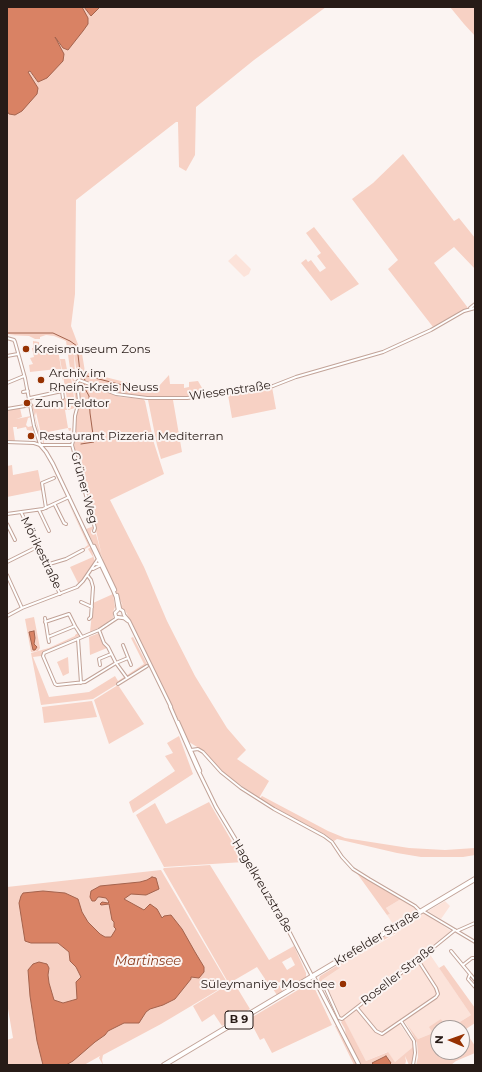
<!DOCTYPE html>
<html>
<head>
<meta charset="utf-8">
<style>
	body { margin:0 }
	#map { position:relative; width:482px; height:1072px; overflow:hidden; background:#fbf4f2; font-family:Montserrat,sans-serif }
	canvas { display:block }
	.frame { position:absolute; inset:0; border:8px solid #271b17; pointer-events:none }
	.north { position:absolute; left:430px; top:1020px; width:40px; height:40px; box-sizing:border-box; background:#fbf4f2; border:1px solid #a69d9a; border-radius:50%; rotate:272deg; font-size:11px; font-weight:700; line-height:16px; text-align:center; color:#271b17 }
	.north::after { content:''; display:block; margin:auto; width:14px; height:18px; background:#963101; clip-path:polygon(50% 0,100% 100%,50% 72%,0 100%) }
</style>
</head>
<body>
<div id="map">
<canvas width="482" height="1072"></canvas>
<div class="frame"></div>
<div class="north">N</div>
</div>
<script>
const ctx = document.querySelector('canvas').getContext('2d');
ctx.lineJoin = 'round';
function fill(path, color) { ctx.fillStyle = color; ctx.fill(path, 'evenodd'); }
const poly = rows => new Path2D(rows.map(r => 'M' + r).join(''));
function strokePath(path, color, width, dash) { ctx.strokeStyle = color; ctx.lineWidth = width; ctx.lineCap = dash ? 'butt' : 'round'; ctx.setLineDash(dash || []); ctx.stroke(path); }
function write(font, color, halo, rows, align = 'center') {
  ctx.font = font + ' Montserrat,sans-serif'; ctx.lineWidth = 4; ctx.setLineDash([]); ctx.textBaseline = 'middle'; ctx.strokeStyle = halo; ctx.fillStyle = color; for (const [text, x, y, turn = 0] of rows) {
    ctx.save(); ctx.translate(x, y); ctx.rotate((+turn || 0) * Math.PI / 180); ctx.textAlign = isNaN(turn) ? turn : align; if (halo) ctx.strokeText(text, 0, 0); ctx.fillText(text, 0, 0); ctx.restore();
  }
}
fill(poly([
	[236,254,251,269,249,274,244,277,228,261],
	[401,899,416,909,417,911,395,924,393,924,387,915,390,914,386,908],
	[445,901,450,906,441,919,429,912,428,911],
	[424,913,451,931,427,950,471,1015,450,1028,447,1028,441,1019,433,1033,418,1039,403,1020,399,1023,412,1042,413,1047,395,1062,387,1052,366,1061,344,1020,340,1016,332,997,322,980,340,968,339,966,396,934,397,930]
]), '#fce3da');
fill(poly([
	[82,7,84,7,91,16,99,7,326,7,254,60,196,107,195,155,186,171,179,167,178,122,176,122,76,200,75,294,71,326,79,347,81,347,85,372,141,386,155,388,158,387,169,375,170,384,184,384,184,388,189,387,189,382,198,381,205,393,199,396,184,397,147,398,114,392,85,383,120,397,143,399,145,401,154,443,164,474,110,500,144,567,167,621,195,676,227,728,246,750,237,759,269,781,259,798,223,773,202,750,189,742,128,616,125,610,125,615,121,608,119,600,123,606,104,565,91,509,74,450,75,422,80,396,74,353,75,375,73,376,71,375,66,341,54,336,46,335,40,337,40,339,35,339,29,336,7,335,15,335,7,334,7,111,9,114,15,115,28,72,29,71,38,82,47,78,55,37,63,48,68,50],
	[450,7,475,7,475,36,464,24],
	[403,154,454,221,459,218,475,238,475,269,454,247,434,263,468,308,433,327,388,269,398,260,352,199,373,183],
	[314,227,359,284,331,301,301,263,306,259,308,262,311,260,320,272,326,268,317,256,321,253,306,233],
	[33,341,39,342,40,349,42,352,54,351,58,349,63,381,61,375,59,376,60,371,57,369,30,372,29,365,33,364,30,358,34,357,32,348,33,348],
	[60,359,65,359,68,375,71,377,74,397,70,405,66,405,67,410,65,410,68,428,71,428,71,430,72,430,69,431,68,428,43,433,44,443,43,443,36,412,35,416,42,442,40,439,32,405,65,398,67,399],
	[72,377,76,382,79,395,78,402,76,410,75,408,68,410,67,406,71,405,75,397],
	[272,387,276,409,232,418,228,395],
	[148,400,173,400,182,452,161,459,157,445],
	[20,408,22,417,16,419,31,416,31,417,28,418,26,425,28,427,32,426,33,431,27,430,26,427,17,429,17,427,13,427,15,441,7,441,7,410],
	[12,465,13,475,38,470,42,490,7,497,7,466],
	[67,500,90,546,85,549,84,548,88,545],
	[94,526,91,531,91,533,93,535,96,534,103,560,101,555,97,551,86,529],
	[91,547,95,562,79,585,70,567,93,557,88,549],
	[113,594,115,607,113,612,113,618,103,626,90,632,93,603],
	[34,617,40,648,38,651,31,652,25,619],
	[78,633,79,636,43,652,41,656,33,657,49,697,89,692,115,676,118,681,144,664,131,638,133,637,148,666,145,665,145,667,93,699,41,705,31,653,49,648,75,636,75,635],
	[99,633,103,644,107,648,90,655,89,637],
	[68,657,69,673,63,676,57,662],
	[118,685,144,724,109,744,94,700],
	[92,701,97,717,44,723,42,707],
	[179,736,193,774,133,813,129,802,175,771,165,756,173,753,167,743],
	[262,796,328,831,345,838,409,848,445,850,475,848,475,855,463,857,421,857,397,853,337,839,334,841,326,835,259,799],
	[209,802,244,862,164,867,136,815,155,803,166,824],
	[210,865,269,960,294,946,306,973,306,978,290,988,284,980,278,983,283,992,277,995,271,986,266,989,264,987,259,989,257,985,265,979,257,967,233,981,250,1009,222,1026,214,1014,202,1022,193,1006,229,984,163,869,164,868],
	[291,957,295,965,287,970,282,962],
	[161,870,228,984,161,1024,103,1055,102,1060,103,1065,99,1058,100,1056,84,1065,7,1065,7,1040,13,1038,7,1003,7,887],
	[356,872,401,899,386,908,390,914,387,915],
	[394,931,396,933,339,966,340,968,322,980,326,987,325,988,320,984,319,979,320,976],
	[444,965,475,1008,475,1023,466,1029,466,1032,475,1046,475,1053,456,1061,451,1065,416,1065,418,1057,417,1043,413,1035,406,1023,418,1039,433,1033,429,1027,441,1019,447,1028,438,1028,438,1052,462,1052,462,1028,450,1028,471,1015,439,968],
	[308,984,313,985,332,1025,272,1053,264,1038,260,1040,249,1019],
	[344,1019,366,1061,388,1052,395,1062,414,1046,414,1051,412,1065,409,1065,405,1056,406,1061,405,1065,361,1065,346,1037,345,1029,341,1022],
	[335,1026,336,1026,357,1065,354,1065]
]), '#f7d1c4');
const water = poly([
	[7,7,82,7,88,18,88,24,83,31,68,50,63,48,55,37,64,54,63,61,47,78,38,82,30,71,28,72,38,88,37,94,22,111,15,115,9,114,7,111,7,7],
	[84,7,100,7,91,16,84,7],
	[34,631,35,638,34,644,37,647,35,650,33,650,29,632,34,631],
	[152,877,156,878,159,889,146,895,131,894,124,899,144,910,150,904,157,909,162,918,164,916,171,915,182,929,195,952,204,967,204,972,199,978,191,977,191,979,175,999,163,1005,150,1009,146,1012,139,1023,124,1023,108,1031,105,1035,95,1042,73,1061,66,1065,43,1065,37,1041,30,996,28,970,33,964,39,962,47,964,49,968,48,975,49,983,54,1000,63,1003,77,999,76,982,81,977,76,967,70,961,69,952,58,943,31,943,25,941,19,903,21,896,23,893,43,891,65,893,78,899,82,912,88,922,100,934,105,937,111,937,116,929,114,927,114,922,112,920,109,904,101,905,100,904,102,902,108,903,109,902,106,898,100,897,98,897,95,901,92,901,90,897,91,891,100,886,140,882,147,880,152,877],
	[386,1056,391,1063,389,1065,374,1065,372,1063,386,1056]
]);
fill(water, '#d98264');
strokePath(water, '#a4634d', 1);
strokePath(poly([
	[7,333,53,333,70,341,77,346,80,372,85,380],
	[83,375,138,389],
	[81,444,94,442,90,413,89,396,84,387,84,383]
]), '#a4634d', 1);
const minor = poly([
	[470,308,475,304],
	[7,338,14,340,15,342,25,378,34,426,40,444],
	[7,356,18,354],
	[7,383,24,376],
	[23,392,28,391],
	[30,398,62,391,63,398],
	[7,409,31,405],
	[7,442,34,443,40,445,72,445,74,437,75,416,79,401,77,382,79,380,116,394,147,398,187,398,255,390,273,386,296,377,383,352,431,330,464,311,475,308],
	[72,445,95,528,94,531],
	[55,505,64,523,66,524],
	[46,508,42,483,54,478],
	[39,510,49,531],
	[21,512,60,594],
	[7,514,43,509,69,497],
	[7,524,15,540],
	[7,562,37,547],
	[46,565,66,559,83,550],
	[93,569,101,565],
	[7,575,22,608],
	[88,576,91,580,93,587,91,617,89,619],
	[81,602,92,607],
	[7,616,22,608,77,587,83,581,98,559],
	[45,618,48,637,75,626,69,614,45,622],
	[117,618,99,630,44,653,43,656,55,684,57,685,85,682,116,663,128,658],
	[75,626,82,637],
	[99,630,104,643,108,647,116,663,127,678],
	[48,637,49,642],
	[78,639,81,683],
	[123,645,131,665],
	[100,665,99,659,111,654],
	[118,684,147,666],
	[191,750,198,749,203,752,221,772,241,788,274,809,324,836,332,842,342,857,353,869,369,879,415,906,420,911],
	[423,911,475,942],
	[457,931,475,923],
	[451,951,470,974,468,979,475,987],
	[463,965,472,958,475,958],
	[471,975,475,980],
	[326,989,339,1018,342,1019,418,960,455,930],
	[357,1008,376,1031,382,1034,436,997,438,994,436,988,418,960],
	[401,1021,414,1041,415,1053,413,1065]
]);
const tertiary = poly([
	[40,445,46,452,53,464,113,590,116,597,118,610],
	[94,546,115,590],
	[96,564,101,564],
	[117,595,120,609],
	[120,609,123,611,124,615,129,621,171,707],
	[118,610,115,613,116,617,124,618,128,621],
	[170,706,197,768,216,807,279,912,312,976],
	[178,722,200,771]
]);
const secondary = poly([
	[313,976,359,1065]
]);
const primary = poly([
	[164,1065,475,879]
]);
strokePath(minor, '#c2a398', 4);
strokePath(tertiary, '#c2a398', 4.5);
strokePath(secondary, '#c2a398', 5);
strokePath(primary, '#c2a398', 6);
strokePath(minor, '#fff', 2);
strokePath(tertiary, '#fff', 2.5);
strokePath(secondary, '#fff', 3);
strokePath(primary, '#fff', 4);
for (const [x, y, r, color] of [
	[26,349,4,"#963101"],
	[41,380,4,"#963101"],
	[27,403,4,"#963101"],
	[31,436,4,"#963101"],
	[343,984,4,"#963101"]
]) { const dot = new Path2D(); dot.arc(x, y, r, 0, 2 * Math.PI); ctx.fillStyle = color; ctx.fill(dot); strokePath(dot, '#fbf4f2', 1.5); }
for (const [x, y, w] of [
	[239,1020,28]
]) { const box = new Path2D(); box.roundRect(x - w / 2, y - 9, w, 18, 3); ctx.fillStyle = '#fbf4f2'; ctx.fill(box); strokePath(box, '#271b17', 1); }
write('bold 11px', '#271b17', null, [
	["B 9",239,1020]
]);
write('12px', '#271b17', '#fbf4f2', [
	["Kreismuseum Zons",34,349],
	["Archiv im",49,373],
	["Rhein-Kreis Neuss",49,387],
	["Zum Feldtor",35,403],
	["Restaurant Pizzeria Mediterran",39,436],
	["Süleymaniye Moschee",335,984,"right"]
], 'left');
write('12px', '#271b17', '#fbf4f2', [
	["Wiesenstraße",230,391,-8],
	["Grüner Weg",84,488,75],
	["Mörikestraße",41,553,64],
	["Hagelkreuzstraße",262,886,59],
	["Krefelder Straße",377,938,-31],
	["Roseller Straße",398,975,-38]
]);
write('italic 13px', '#8b3b1d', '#fbf4f2', [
	["Martinsee",148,961]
]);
</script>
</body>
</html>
